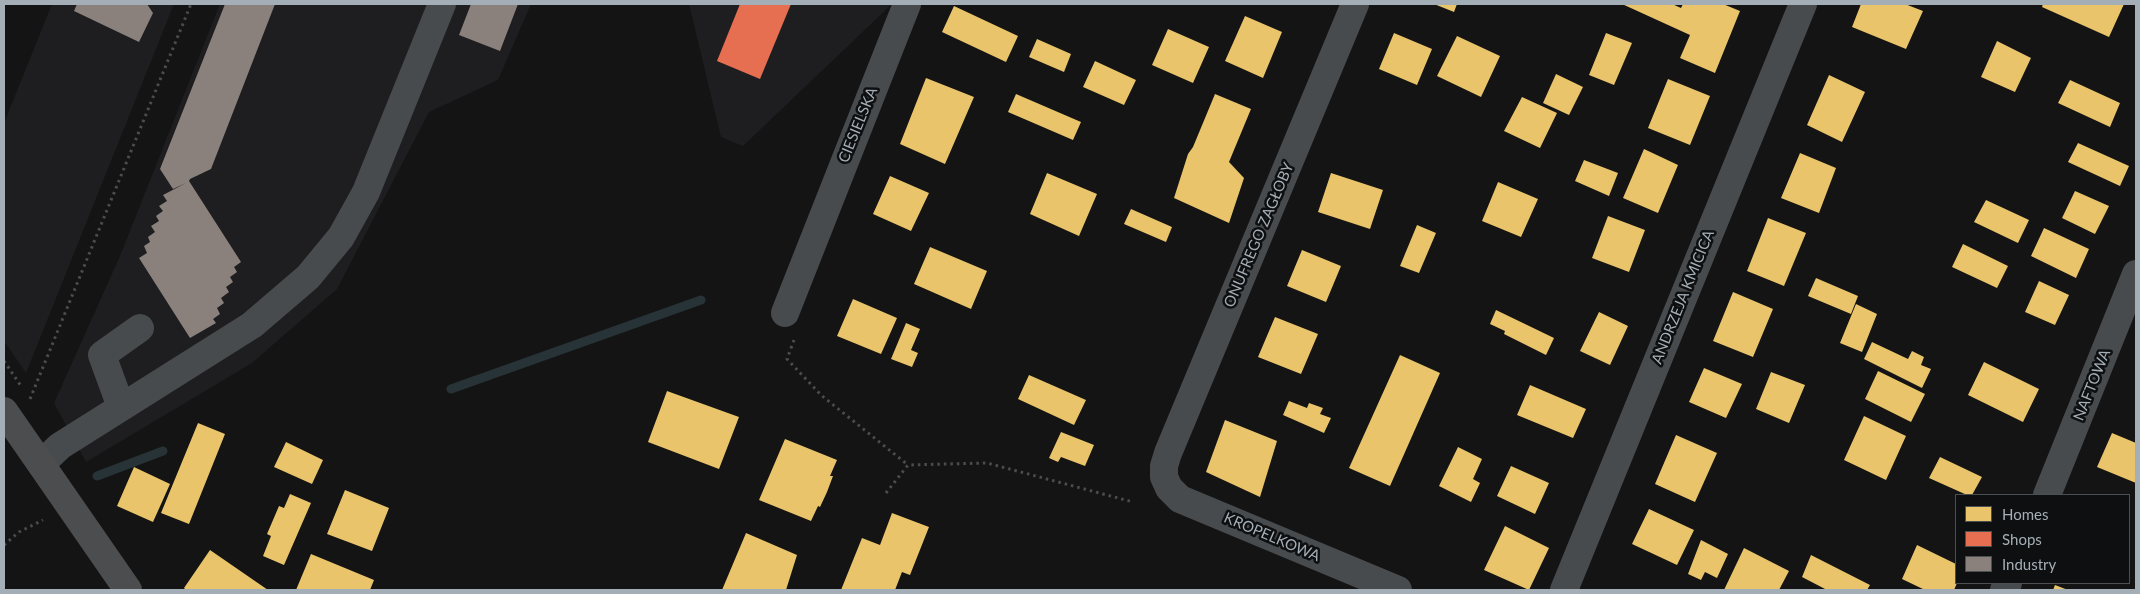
<!DOCTYPE html>
<html>
<head>
<meta charset="utf-8">
<style>
	body { margin:0 }
	#map { position:relative; width:2140px; height:594px; overflow:hidden; background:#141414; font-family:Lato,sans-serif }
	canvas { display:block }
	.frame { position:absolute; inset:0; border:5px solid #a4aeb6; pointer-events:none }
	.legend { position:absolute; left:1955px; top:494px; width:175px; height:90px; box-sizing:border-box; background:#0e0f10; border:1px solid #4a4f52; margin:0; padding:6px 9px; list-style:none; font-size:15px; color:#a4aeb6 }
	.legend li { display:flex; align-items:center; gap:10px; height:25px }
	.legend b { width:25px; border:1px solid #4a4f52 }
</style>
</head>
<body>
<div id="map">
<canvas width="2140" height="594"></canvas>
<div class="frame"></div>
<ul class="legend">
<li><b style="height:14px;background:#e9c46a"></b>Homes</li>
<li><b style="height:14px;background:#e76f51"></b>Shops</li>
<li><b style="height:14px;background:#8a817c"></b>Industry</li>
</ul>
</div>
<script>
const ctx = document.querySelector('canvas').getContext('2d');
ctx.lineJoin = 'round';
function fill(path, color) { ctx.fillStyle = color; ctx.fill(path, 'evenodd'); }
const poly = rows => new Path2D(rows.map(r => 'M' + r).join(''));
function strokePath(path, color, width, dash) { ctx.strokeStyle = color; ctx.lineWidth = width; ctx.lineCap = dash ? 'butt' : 'round'; ctx.setLineDash(dash || []); ctx.stroke(path); }
function write(font, color, halo, rows, align = 'center') {
  ctx.font = font + ' Lato,sans-serif'; ctx.lineWidth = 5; ctx.setLineDash([]); ctx.textBaseline = 'middle'; ctx.strokeStyle = halo; ctx.fillStyle = color; for (const [text, x, y, turn = 0] of rows) {
    ctx.save(); ctx.translate(x, y); ctx.rotate((+turn || 0) * Math.PI / 180); ctx.textAlign = isNaN(turn) ? turn : align; if (halo) ctx.strokeText(text, 0, 0); ctx.fillText(text, 0, 0); ctx.restore();
  }
}
fill(poly([
	[52,4,174,4,26,373,4,341,4,123],
	[220,4,531,4,498,80,429,112,337,289,252,363,86,462,54,403,120,256],
	[689,4,892,4,743,146,721,137]
]), '#1e1e20');
fill(poly([
	[1434,4,1457,4,1454,12],
	[1622,4,1672,4,1681,8,1683,4,1723,4,1740,11,1715,73,1680,58,1690,35],
	[1861,4,1905,4,1923,11,1906,49,1852,27],
	[2043,4,2124,4,2109,37,2042,7],
	[954,6,1018,36,1006,62,942,32],
	[1245,16,1282,32,1263,78,1225,61],
	[1168,29,1209,47,1193,83,1152,65],
	[1394,33,1432,49,1417,85,1379,69],
	[1606,33,1632,43,1614,85,1589,75],
	[1457,36,1500,56,1481,97,1437,76],
	[1037,39,1071,54,1064,72,1029,57],
	[1997,41,2031,58,2015,92,1981,77],
	[1095,61,1136,80,1124,105,1083,87],
	[1556,74,1583,87,1569,115,1543,103],
	[1829,75,1865,92,1842,142,1807,125],
	[926,78,974,97,945,164,900,144],
	[1668,79,1710,96,1690,145,1648,128],
	[2070,80,2120,103,2110,127,2058,103],
	[1016,94,1081,122,1073,140,1008,112],
	[1215,94,1251,109,1229,162,1244,178,1229,223,1174,198,1188,154,1193,147],
	[1522,97,1557,113,1540,148,1504,131],
	[2078,143,2129,166,2120,186,2068,162],
	[1644,149,1678,165,1658,213,1623,198],
	[1800,153,1836,168,1819,213,1781,198],
	[1584,160,1618,173,1609,196,1575,181],
	[1047,173,1097,194,1079,236,1030,214],
	[1331,173,1383,190,1370,229,1318,212],
	[890,176,929,193,911,231,873,214],
	[1498,182,1538,199,1521,237,1482,221],
	[2075,191,2109,206,2095,234,2062,218],
	[1986,200,2029,220,2018,243,1974,222],
	[1131,209,1172,227,1166,242,1124,224],
	[1608,216,1645,230,1629,272,1592,258],
	[1768,218,1806,233,1784,286,1747,271],
	[1417,225,1436,233,1419,273,1400,266],
	[2044,228,2089,249,2076,278,2031,256],
	[1963,244,2008,266,1997,288,1952,267],
	[930,247,987,271,971,309,914,284],
	[1302,250,1341,266,1326,302,1287,286],
	[1816,278,1858,296,1851,314,1808,296],
	[2039,281,2069,295,2055,325,2025,312],
	[1733,292,1773,309,1753,357,1713,341],
	[853,299,897,318,881,354,837,336],
	[1856,304,1877,314,1862,352,1840,343],
	[1496,310,1554,338,1546,355,1504,334,1505,331,1490,324],
	[1599,312,1628,326,1610,365,1580,351],
	[1275,317,1318,334,1301,374,1258,357],
	[906,323,920,329,911,350,918,353,912,367,891,359],
	[1872,342,1908,359,1912,351,1924,357,1921,365,1931,369,1922,388,1864,359],
	[1400,355,1440,373,1390,486,1349,468],
	[1984,362,2039,389,2023,422,1968,395],
	[1704,368,1742,384,1726,418,1689,402],
	[1878,371,1925,394,1911,422,1865,399],
	[1771,372,1805,385,1789,423,1756,409],
	[1029,375,1086,400,1074,425,1018,399],
	[1530,385,1586,409,1573,438,1517,415],
	[667,391,739,417,719,469,648,442],
	[1289,401,1307,408,1309,403,1323,408,1320,414,1331,418,1324,433,1283,415],
	[1864,416,1906,436,1886,480,1844,460],
	[1225,420,1277,441,1260,497,1206,472],
	[198,423,225,434,189,524,161,513],
	[1061,432,1094,445,1085,466,1061,457,1058,462,1049,458],
	[2112,433,2136,443,2136,483,2097,467],
	[1676,435,1717,453,1695,502,1655,484],
	[785,439,837,460,830,476,833,476,827,492,820,507,818,506,811,521,759,500],
	[286,442,323,460,312,484,274,467],
	[1458,447,1482,459,1473,479,1480,483,1471,502,1439,486],
	[1940,457,1982,477,1972,495,1967,495,1929,478],
	[1511,466,1549,483,1535,514,1497,496],
	[134,467,170,484,153,522,117,506],
	[345,490,389,508,372,551,327,534],
	[290,494,311,503,284,565,263,556,271,536,267,534,279,506,284,508],
	[1649,509,1694,530,1677,565,1632,544],
	[892,513,929,527,910,575,902,572,895,590,841,590,862,538,880,545],
	[1505,526,1549,548,1529,590,1484,570],
	[746,533,797,555,786,590,722,590],
	[1701,540,1728,554,1717,578,1705,572,1701,580,1688,574],
	[1917,545,1956,564,1957,583,1954,590,1925,590,1902,579],
	[1744,548,1789,571,1779,590,1724,590],
	[210,550,268,590,186,590,184,588],
	[311,554,374,580,370,590,296,590],
	[1811,555,1870,585,1867,590,1827,590,1802,577],
	[2055,585,2068,590,2053,590]
]), '#e9c46a');
fill(poly([
	[740,4,791,4,760,79,717,61]
]), '#e76f51');
fill(poly([
	[77,4,147,4,153,13,139,42,74,11],
	[225,4,275,4,211,169,190,179,189,181,241,262,234,267,237,272,230,277,233,282,226,287,229,292,221,298,224,303,217,308,220,314,213,319,216,323,190,338,139,258,147,253,144,246,150,242,148,237,155,232,151,226,159,221,156,216,163,211,159,206,167,201,163,195,186,183,173,189,160,169],
	[471,4,518,4,500,51,459,35]
]), '#8a817c');
strokePath(poly([
	[451,389,701,300],
	[97,476,163,451]
]), '#273337', 9);
strokePath(poly([
	[794,340,787,359,821,395,908,465],
	[4,361,21,386],
	[30,399,191,4],
	[886,493,908,465,987,463,1133,502],
	[4,545,19,532,43,520]
]), '#4a4c4f', 3, [2.5, 4]);
strokePath(poly([
	[1355,4,1168,453,1164,466,1164,477,1169,488,1180,499,1398,590],
	[785,313,907,4],
	[121,407,102,355,140,328],
	[41,464,60,446,252,325,308,277,341,237,366,192,442,4],
	[2047,495,2136,274],
	[1564,590,1803,4],
	[2004,590,2008,583]
]), '#484b4d', 28);
strokePath(poly([
	[4,411,128,590]
]), '#4b4d4e', 28);
write('15px', '#a4aeb6', '#0e0f10', [
	["CIESIELSKA",858,125,-68],
	["ONUFREGO ZAGŁOBY",1259,235,-67],
	["ANDRZEJA KMICICA",1683,297,-68],
	["NAFTOWA",2092,385,-68],
	["KROPELKOWA",1272,537,23]
]);
</script>
</body>
</html>
